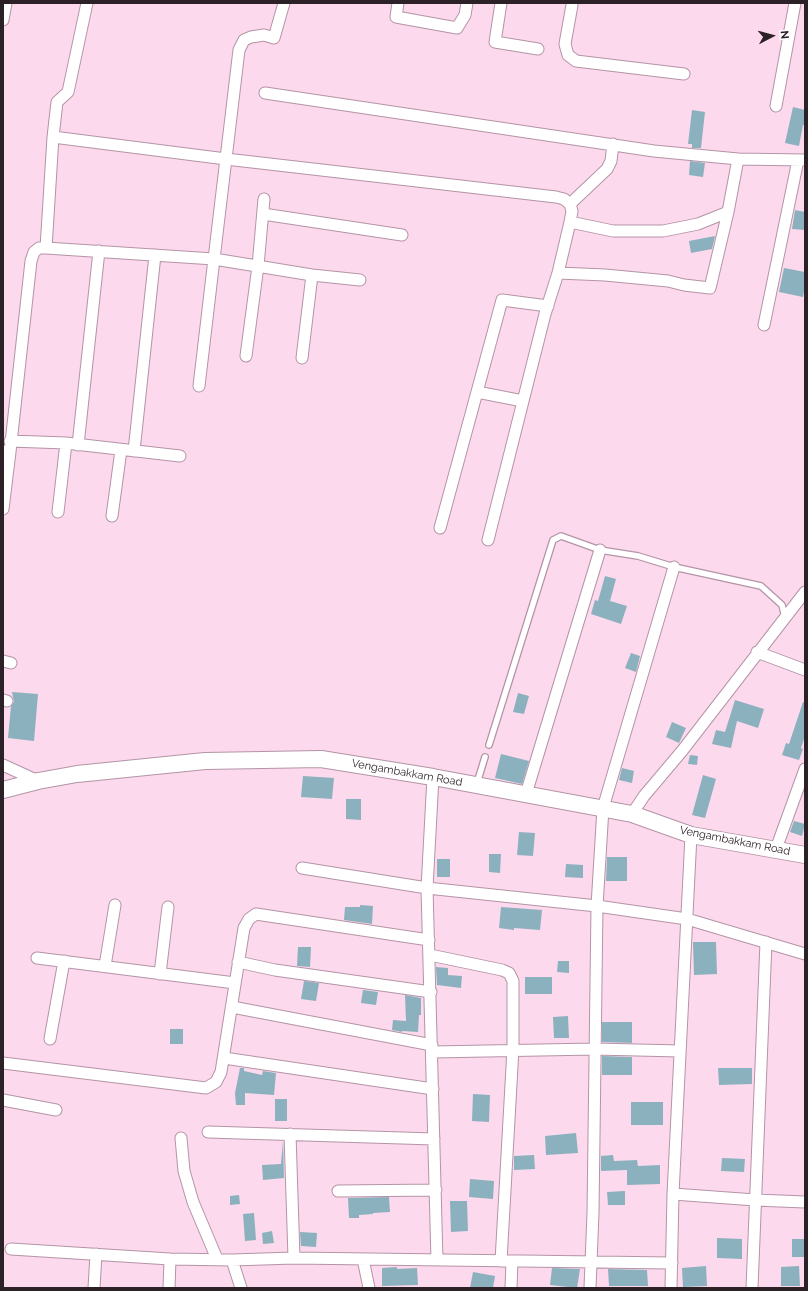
<!DOCTYPE html>
<html>
<head>
<meta charset="utf-8">
<style>
	body { margin:0 }
	#map { position:relative; width:808px; height:1291px; overflow:hidden; background:#fcd9ec; font-family:Raleway,sans-serif }
	canvas { display:block }
	.frame { position:absolute; inset:0; border:4px solid #2d2128; pointer-events:none }
	.north { position:absolute; left:752px; top:16px; width:40px; height:40px; -webkit-text-stroke:3px #fff; paint-order:stroke; rotate:84deg; font-size:11px; font-weight:700; line-height:16px; text-align:center; color:#2d2128 }
	.north::after { content:''; display:block; margin:auto; width:14px; height:18px; background:#2d2128; clip-path:polygon(50% 0,100% 100%,50% 72%,0 100%) }
</style>
</head>
<body>
<div id="map">
<canvas width="808" height="1291"></canvas>
<div class="frame"></div>
<div class="north">N</div>
</div>
<script>
const ctx = document.querySelector('canvas').getContext('2d');
ctx.lineJoin = 'round';
function fill(path, color) { ctx.fillStyle = color; ctx.fill(path, 'evenodd'); }
const poly = rows => new Path2D(rows.map(r => 'M' + r).join(''));
function strokePath(path, color, width, dash) { ctx.strokeStyle = color; ctx.lineWidth = width; ctx.lineCap = dash ? 'butt' : 'round'; ctx.setLineDash(dash || []); ctx.stroke(path); }
function write(font, color, halo, rows, align = 'center') {
  ctx.font = font + ' Raleway,sans-serif'; ctx.lineWidth = 3; ctx.setLineDash([]); ctx.textBaseline = 'middle'; ctx.strokeStyle = halo; ctx.fillStyle = color; for (const [text, x, y, turn = 0] of rows) {
    ctx.save(); ctx.translate(x, y); ctx.rotate((+turn || 0) * Math.PI / 180); ctx.textAlign = isNaN(turn) ? turn : align; if (halo) ctx.strokeText(text, 0, 0); ctx.fillText(text, 0, 0); ctx.restore();
  }
}
fill(poly([
	[793,107,805,110,805,125,803,125,799,146,785,143],
	[692,110,705,112,701,148,692,148,692,144,688,144],
	[690,161,705,163,703,177,689,175],
	[795,210,805,212,805,230,792,229],
	[715,236,712,249,691,253,689,241],
	[784,268,805,272,805,286,803,297,779,292],
	[605,576,616,579,610,601,627,606,621,624,591,614,595,600,598,601],
	[631,653,640,656,636,672,625,668],
	[12,692,38,694,34,741,8,738,11,706,14,702],
	[518,693,529,696,524,714,513,712],
	[735,700,764,709,758,728,737,721,731,748,712,744,716,730,725,732],
	[803,702,805,703,805,736,801,748,803,749,799,760,782,755,786,743,789,744],
	[672,722,686,728,679,743,666,737],
	[501,754,529,761,522,784,495,778],
	[690,755,698,756,697,765,688,764],
	[622,768,634,771,632,783,619,780],
	[703,775,716,779,705,818,692,815],
	[303,776,334,778,332,799,301,797],
	[346,799,361,799,361,820,346,819],
	[794,821,805,824,802,836,790,832],
	[519,832,535,833,533,856,517,855],
	[489,854,501,854,500,873,489,872],
	[607,857,627,857,627,881,606,881],
	[437,859,450,859,450,877,437,877],
	[566,864,583,865,583,878,565,877],
	[360,905,373,906,372,924,344,920,345,907,360,907],
	[501,907,542,910,540,930,514,928,514,930,499,928],
	[693,942,716,942,717,974,694,975],
	[298,947,311,947,310,967,297,966],
	[558,961,569,961,569,973,557,972],
	[436,967,448,968,448,975,462,976,461,988,437,985],
	[525,977,552,977,552,994,525,994],
	[304,981,319,983,316,1001,301,999],
	[363,990,378,992,376,1005,361,1003],
	[405,995,421,998,421,1015,419,1015,418,1032,402,1031,402,1032,392,1030,393,1020,406,1021],
	[568,1016,569,1038,554,1038,553,1017],
	[602,1022,632,1022,632,1043,602,1042],
	[170,1029,183,1029,183,1044,170,1044],
	[602,1056,632,1057,632,1075,602,1075],
	[240,1068,244,1068,244,1071,262,1075,263,1071,276,1073,274,1095,245,1093,245,1105,236,1105,235,1093],
	[718,1068,752,1068,752,1084,719,1085],
	[473,1094,490,1095,489,1122,472,1121],
	[275,1099,287,1099,287,1121,275,1121],
	[631,1102,663,1102,663,1125,631,1125],
	[576,1133,578,1153,546,1155,545,1136],
	[283,1141,284,1178,263,1180,262,1165,281,1164],
	[534,1155,535,1169,514,1170,514,1156],
	[613,1155,614,1161,637,1160,638,1166,660,1165,660,1184,627,1185,627,1170,601,1171,601,1156],
	[722,1158,745,1159,744,1172,721,1171],
	[470,1179,494,1181,493,1199,469,1197],
	[625,1191,625,1205,608,1205,607,1192],
	[239,1195,240,1204,230,1205,230,1196],
	[389,1197,390,1212,373,1213,373,1214,359,1215,359,1218,349,1218,348,1198],
	[450,1201,467,1201,468,1231,451,1232],
	[254,1213,256,1240,245,1241,243,1214],
	[272,1231,274,1243,263,1244,262,1233],
	[300,1232,317,1233,316,1247,301,1246],
	[717,1238,742,1239,742,1259,717,1258],
	[792,1239,805,1239,805,1257,792,1257],
	[706,1266,707,1286,683,1287,682,1268],
	[799,1266,800,1286,781,1286,781,1267],
	[397,1267,397,1269,417,1268,418,1285,382,1286,382,1268],
	[552,1268,580,1269,577,1288,550,1285],
	[608,1269,647,1270,648,1286,609,1286],
	[473,1272,495,1276,493,1288,470,1288]
]), '#8bb1be');
const lane = poly([
	[489,745,553,540,561,536,600,550,638,556,674,567,761,586,782,605,785,617],
	[477,783,485,757]
]);
const street = poly([
	[398,3,396,17,457,28,465,15,467,3],
	[501,3,495,42,538,49],
	[572,5,565,44,568,55,576,61,684,74],
	[3,20,6,3],
	[265,93,654,151,738,159,805,160],
	[776,106,795,3],
	[53,137,57,102,68,92,87,3],
	[570,204,607,169,611,161,613,144],
	[263,214,402,235],
	[570,222,613,231,663,231,698,224,728,212],
	[46,248,53,137,226,159,556,197,564,199,570,204,572,211,570,222,558,273,545,314,488,540],
	[558,273,605,275,668,281,684,285,710,288,728,212,738,159],
	[764,325,798,160],
	[246,356,258,266,264,199],
	[302,358,312,275],
	[199,386,214,259,312,275,360,280],
	[477,392,523,401],
	[10,441,66,443,180,456],
	[78,445,99,251],
	[3,451,10,452,31,261,34,252,39,248,46,248,214,259,239,50,244,40,251,37,264,35,274,38,284,3],
	[134,451,155,255],
	[3,509,10,452],
	[58,512,66,443],
	[112,516,121,450],
	[440,528,502,300,548,306],
	[757,652,805,670],
	[3,661,11,663],
	[3,700,7,701],
	[3,765,38,781],
	[433,777,427,888,437,1260],
	[526,794,600,550],
	[632,814,644,796,682,751,805,592],
	[776,849,805,769],
	[302,868,427,888,597,906,687,919,805,954],
	[430,955,502,970,509,973,513,981,513,1049,501,1261],
	[37,958,235,983],
	[238,962,275,970,431,992],
	[105,966,115,905],
	[160,974,168,907],
	[232,1007,432,1045],
	[50,1039,64,961],
	[432,1052,595,1049,680,1051],
	[224,1058,433,1089],
	[3,1063,206,1088,216,1082,221,1072,244,928,249,919,256,914,429,940],
	[3,1100,56,1110],
	[208,1132,434,1139],
	[290,1134,294,1258],
	[181,1138,184,1171,193,1202,217,1259],
	[338,1191,436,1190],
	[673,1194,755,1200,805,1202],
	[11,1249,170,1259,232,1260,294,1258,672,1263],
	[363,1259,369,1288],
	[232,1260,241,1288],
	[94,1288,96,1254],
	[169,1288,170,1259],
	[511,1288,512,1261],
	[590,1288,593,1213,597,906,603,808,674,567],
	[671,1288,673,1194,691,835],
	[752,1288,766,942]
]);
const secondary = poly([
	[3,790,38,781,77,774,205,761,321,759,433,777,632,814,691,835,805,855]
]);
strokePath(lane, '#b494a6', 8);
strokePath(street, '#b494a6', 13);
strokePath(secondary, '#b494a6', 18);
strokePath(lane, '#fff', 5.5);
strokePath(street, '#fff', 11);
strokePath(secondary, '#fff', 16);
write('11px', '#2d2128', '#fff', [
	["Vengambakkam Road",407,773,10],
	["Vengambakkam Road",735,841,11]
]);
</script>
</body>
</html>
